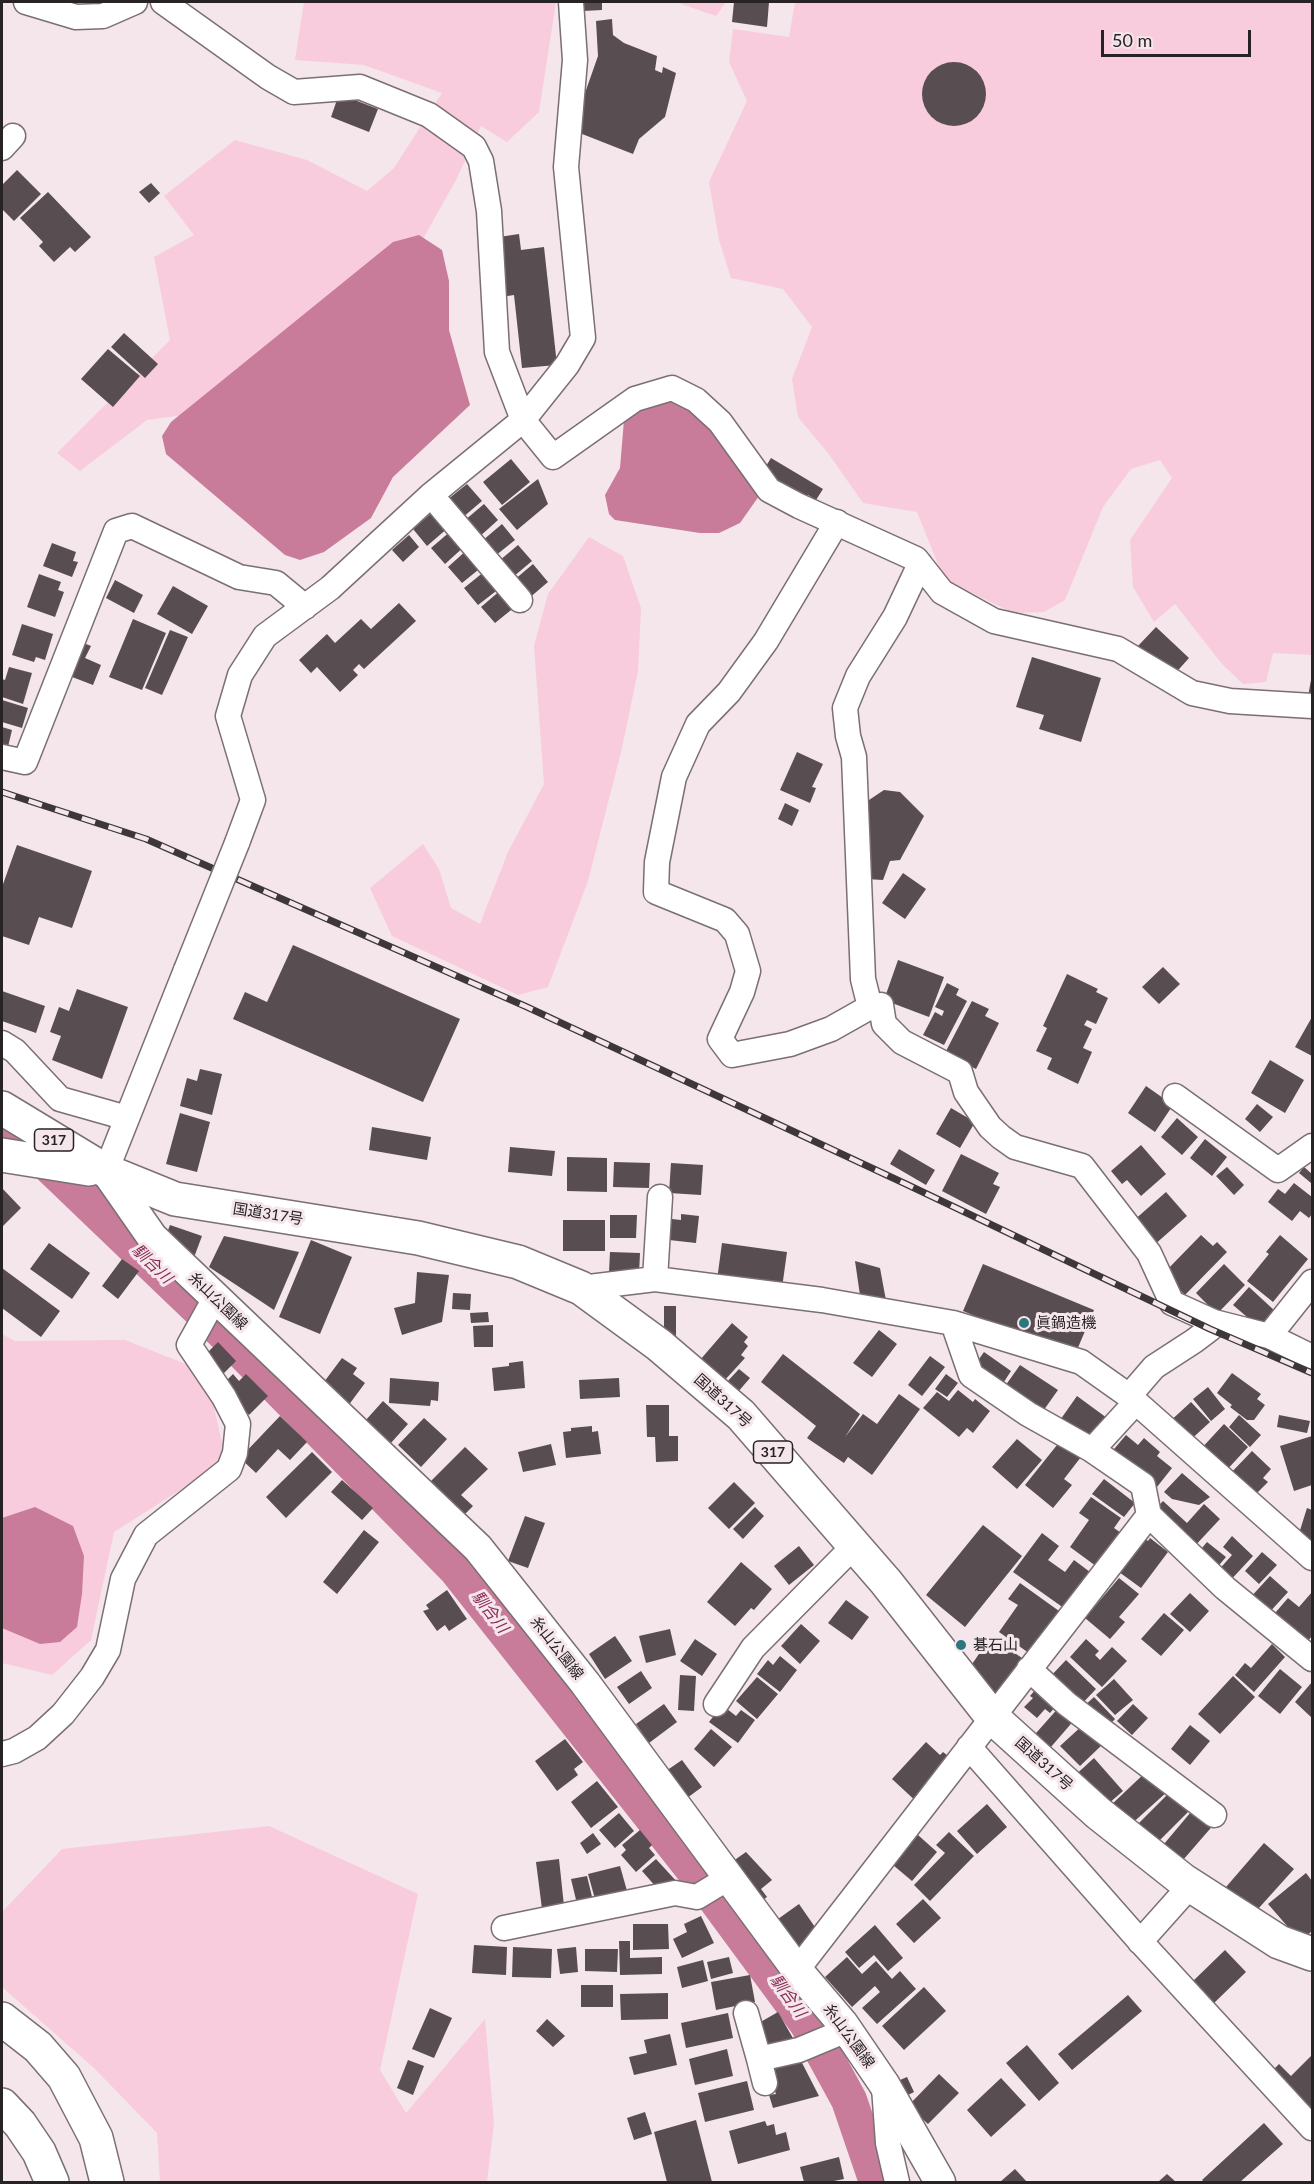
<!DOCTYPE html>
<html>
<head>
<meta charset="utf-8">
<style>
	body { margin:0 }
	#map { position:relative; width:1314px; height:2184px; overflow:hidden; background:#f4e6eb; font-family:Lato,sans-serif }
	canvas { display:block }
	.frame { position:absolute; inset:0; border:3px solid #272224; pointer-events:none }
	.scale { position:absolute; left:1101px; top:30px; width:150px; height:27px; box-sizing:border-box; border:3px solid #272224; border-top:0; padding-left:8px; font-size:18px; line-height:21px; white-space:nowrap; color:#272224; -webkit-text-stroke:4px #f4e6eb; paint-order:stroke }
</style>
</head>
<body>
<div id="map">
<canvas width="1314" height="2184"></canvas>
<div class="frame"></div>
<div class="scale">50 m</div>
</div>
<script>
const ctx = document.querySelector('canvas').getContext('2d');
ctx.lineJoin = 'round';
function fill(path, color) { ctx.fillStyle = color; ctx.fill(path, 'evenodd'); }
const poly = rows => new Path2D(rows.map(r => 'M' + r).join(''));
function strokePath(path, color, width, dash) { ctx.strokeStyle = color; ctx.lineWidth = width; ctx.lineCap = dash ? 'butt' : 'round'; ctx.setLineDash(dash || []); ctx.stroke(path); }
function write(font, color, halo, rows, align = 'center') {
  ctx.font = font + ' Lato,"Noto Sans JP",sans-serif'; ctx.lineWidth = 6; ctx.setLineDash([]); ctx.textBaseline = 'middle'; ctx.strokeStyle = halo; ctx.fillStyle = color; for (const [text, x, y, turn = 0] of rows) {
    ctx.save(); ctx.translate(x, y); ctx.rotate((+turn || 0) * Math.PI / 180); ctx.textAlign = isNaN(turn) ? turn : align; if (halo) ctx.strokeText(text, 0, 0); ctx.fillText(text, 0, 0); ctx.restore();
  }
}
fill(poly([
	[304,2,556,2,539,112,507,142,481,126,456,180,414,255,199,413,147,420,80,471,57,453,170,340,154,257,194,235,164,196,235,140,307,160,367,191,394,168,442,93,364,65,295,60],
	[679,2,726,2,716,16,681,4],
	[795,2,1312,2,1312,655,1273,653,1266,682,1243,684,1222,664,1175,604,1154,622,1133,587,1130,540,1172,478,1160,460,1131,469,1103,507,1065,600,1044,612,1013,613,944,579,917,512,863,503,828,453,798,417,792,379,812,327,783,289,731,278,719,240,709,182,747,101,729,62,733,29,789,37],
	[589,537,623,556,641,608,638,671,622,748,588,881,548,987,518,995,392,936,370,888,423,844,439,869,451,908,480,924,508,852,544,784,534,646,548,594],
	[2,1334,15,1341,125,1340,206,1372,226,1461,114,1532,91,1640,52,1675,2,1663],
	[269,1826,418,1894,380,2070,406,2113,485,2019,494,2123,487,2182,160,2182,157,2133,94,2068,2,1987,2,1912,62,1849]
]), '#f8ccdc');
fill(poly([
	[419,235,442,250,449,281,449,330,470,405,393,477,371,518,324,552,300,560,285,555,166,454,162,436,171,422,393,242],
	[668,400,686,402,713,421,759,496,740,523,719,533,700,533,615,520,609,514,605,495,620,468,624,420,641,410],
	[35,1507,73,1526,84,1556,82,1594,77,1627,60,1642,40,1644,2,1628,2,1518]
]), '#c97b9a');
strokePath(poly([
	[2,1120,220,1329,457,1570,701,1879,807,2023,849,2100,877,2182]
]), '#c97b9a', 36);
fill(poly([
	[582,2,602,2,602,10,583,11],
	[734,2,769,2,767,27,732,22],
	[612,19,613,35,624,43,657,56,655,70,662,73,663,67,676,73,665,117,639,139,633,154,572,130,598,56,596,21],
	'922 94a32 32 0 1 1 64 0a32 32 0 1 1-64 0Z',
	[339,94,378,109,369,132,331,117],
	[17,170,41,194,14,221,2,209,2,185],
	[151,183,160,193,149,203,139,192],
	[48,192,91,237,75,252,70,247,54,262,39,246,43,242,20,218],
	[519,234,521,250,544,247,557,365,522,368,514,295,501,297,499,237],
	[124,333,158,364,145,378,111,347],
	[108,349,140,376,113,407,81,379],
	[771,458,823,489,816,500,808,495,805,500,763,471],
	[511,459,530,482,502,505,483,482],
	[538,479,548,504,517,530,499,509],
	[467,484,482,501,462,518,447,500],
	[484,504,498,520,478,538,464,521],
	[435,510,449,527,427,546,413,529],
	[502,524,515,540,495,556,482,541],
	[452,530,466,545,445,564,431,548],
	[409,535,419,547,403,562,392,550],
	[52,543,76,552,73,561,78,562,72,577,43,566],
	[518,545,532,561,513,577,499,561],
	[468,549,483,566,462,583,448,567],
	[533,564,548,582,528,599,513,581],
	[485,571,500,588,478,605,464,588],
	[39,574,61,582,58,590,64,592,55,617,27,607],
	[115,580,143,595,134,613,106,598],
	[173,586,208,606,192,634,157,614],
	[502,589,516,606,495,623,481,607],
	[399,603,416,621,364,669,359,664,353,670,358,675,340,692,317,667,311,673,299,660,327,634,335,643,361,619,371,629],
	[133,619,166,633,142,690,109,677],
	[22,624,53,634,45,660,36,657,34,662,12,655],
	[1156,627,1189,658,1172,677,1138,646],
	[170,630,188,637,162,695,145,688],
	[81,642,91,646,85,658,101,665,93,685,67,675],
	[1032,657,1101,678,1081,742,1039,729,1044,715,1016,707],
	[9,667,32,673,23,704,2,697,2,679,5,680],
	[1311,680,1312,680,1312,703,1307,702],
	[2,700,28,708,22,728,2,722],
	[2,727,12,730,7,751,2,750],
	[797,752,823,764,812,787,816,788,810,803,780,790],
	[884,790,900,792,924,816,900,860,890,861,883,880,866,879,863,804],
	[785,803,799,810,792,826,778,819],
	[17,845,92,871,72,928,39,917,29,945,2,936,2,887],
	[903,873,926,889,905,919,882,903],
	[293,945,460,1019,423,1102,233,1019,245,992,267,1002],
	[898,960,944,977,929,1017,884,1000],
	[1163,967,1180,984,1159,1004,1142,987],
	[1067,974,1098,989,1096,992,1108,998,1096,1024,1087,1020,1084,1025,1092,1029,1083,1048,1092,1052,1078,1084,1047,1069,1052,1058,1036,1051,1047,1028,1043,1026],
	[947,983,959,989,956,995,967,1001,944,1045,923,1035,935,1012,942,1016,944,1011,935,1007],
	[77,989,128,1007,102,1079,52,1060,61,1036,50,1032,59,1007,69,1011],
	[2,991,45,1006,36,1033,2,1021],
	[972,1001,989,1009,985,1016,999,1023,976,1069,945,1053],
	[1312,1017,1312,1056,1295,1047],
	[1270,1060,1304,1080,1285,1113,1251,1093],
	[200,1069,222,1074,212,1115,180,1106,187,1078,197,1081],
	[1146,1086,1173,1105,1155,1132,1128,1113],
	[1257,1104,1273,1117,1260,1132,1245,1119],
	[951,1108,975,1122,960,1148,936,1134],
	[180,1113,210,1122,197,1172,166,1164],
	[1177,1118,1198,1137,1182,1155,1161,1137],
	[372,1127,431,1137,427,1160,369,1150],
	[1205,1139,1227,1157,1212,1176,1190,1158],
	[1141,1145,1166,1174,1141,1196,1127,1180,1122,1184,1111,1171],
	[510,1147,555,1151,552,1176,508,1172],
	[899,1149,935,1170,926,1185,890,1164],
	[961,1154,999,1173,993,1184,1000,1187,986,1214,942,1191],
	[567,1157,607,1158,607,1192,567,1191],
	[614,1162,650,1163,649,1188,613,1187],
	[671,1163,703,1165,701,1195,669,1193],
	[1227,1167,1244,1185,1234,1195,1216,1176],
	[1304,1167,1312,1174,1311,1183,1299,1173],
	[1294,1183,1312,1197,1312,1214,1309,1218,1300,1211,1292,1221,1268,1202,1278,1189,1285,1194],
	[2,1188,21,1208,2,1227],
	[1166,1192,1187,1216,1153,1246,1132,1222],
	[681,1214,699,1216,696,1243,669,1240,672,1219,681,1220],
	[610,1215,637,1215,636,1238,610,1238],
	[563,1220,605,1220,605,1251,563,1251],
	[170,1225,202,1236,193,1260,165,1238],
	[1201,1235,1213,1246,1217,1242,1227,1252,1185,1295,1163,1274],
	[1280,1235,1308,1259,1273,1302,1247,1281,1269,1254,1266,1252],
	[224,1236,299,1252,274,1310,209,1267],
	[311,1240,352,1257,320,1334,279,1317],
	[49,1243,90,1273,72,1299,30,1269],
	[722,1243,787,1252,782,1288,717,1280],
	[610,1252,640,1253,639,1274,609,1272],
	[122,1259,139,1271,118,1299,102,1286],
	[855,1261,880,1268,887,1306,861,1302],
	[983,1264,1094,1310,1074,1357,963,1311],
	[1224,1264,1245,1285,1217,1314,1196,1293],
	[2,1268,60,1311,41,1337,2,1308],
	[417,1272,449,1275,442,1322,402,1335,394,1308,415,1303],
	[1249,1287,1275,1311,1260,1328,1233,1305],
	[453,1293,471,1294,470,1310,452,1309],
	[664,1306,676,1306,676,1343,664,1342],
	[488,1312,489,1322,471,1323,470,1313],
	[732,1323,748,1337,744,1342,748,1346,741,1355,745,1358,724,1381,700,1360],
	[493,1325,493,1347,474,1347,473,1326],
	[879,1330,897,1344,872,1377,853,1363],
	[218,1342,236,1361,221,1376,203,1357],
	[984,1352,1011,1371,1000,1388,972,1369],
	[783,1354,860,1414,845,1437,863,1414,877,1424,899,1394,920,1409,872,1475,848,1457,844,1463,807,1438,816,1426,761,1382],
	[930,1356,945,1367,922,1396,908,1385],
	[342,1358,357,1368,353,1374,365,1383,348,1406,321,1386],
	[523,1361,525,1388,494,1391,492,1368,509,1366,509,1363],
	[1020,1365,1058,1390,1041,1414,1003,1389],
	[739,1369,750,1378,737,1393,726,1383],
	[1232,1373,1261,1394,1257,1399,1265,1405,1254,1420,1247,1420,1230,1407,1232,1405,1217,1393],
	[233,1374,239,1381,246,1374,268,1396,249,1415,221,1386],
	[946,1374,958,1383,947,1397,935,1389],
	[390,1378,439,1382,438,1401,431,1400,430,1406,389,1403],
	[619,1378,620,1397,580,1399,579,1380],
	[1208,1387,1225,1409,1211,1421,1193,1399],
	[958,1390,973,1402,975,1399,990,1411,973,1433,967,1428,959,1437,923,1408,937,1392,949,1401],
	[1077,1396,1107,1418,1088,1445,1058,1423],
	[383,1401,408,1424,390,1444,365,1421],
	[1191,1402,1210,1422,1186,1444,1167,1424],
	[646,1405,669,1405,669,1436,678,1436,678,1461,656,1462,655,1437,647,1437],
	[1239,1415,1261,1435,1250,1447,1229,1427],
	[1279,1415,1310,1421,1307,1433,1277,1427],
	[280,1416,307,1442,290,1460,278,1449,256,1473,240,1458],
	[424,1418,447,1439,421,1467,398,1445],
	[1224,1424,1248,1447,1224,1473,1199,1451],
	[592,1426,592,1432,598,1431,601,1454,566,1458,563,1432,571,1431,571,1428],
	[1126,1435,1138,1445,1144,1438,1160,1452,1157,1456,1172,1468,1153,1492,1109,1455],
	[1312,1436,1312,1485,1294,1491,1280,1446],
	[1017,1439,1042,1460,1017,1489,992,1467],
	[1061,1440,1081,1457,1064,1479,1072,1485,1053,1508,1025,1485],
	[551,1444,556,1465,523,1472,518,1452],
	[465,1447,488,1469,461,1495,473,1506,458,1521,424,1488],
	[1252,1451,1271,1469,1263,1478,1268,1482,1252,1498,1228,1476],
	[312,1452,332,1472,286,1518,266,1497],
	[1182,1473,1210,1497,1199,1505,1172,1499,1164,1492],
	[1104,1479,1135,1503,1124,1517,1092,1494],
	[342,1480,373,1508,362,1520,331,1492],
	[734,1482,755,1503,729,1529,708,1508],
	[1091,1497,1121,1518,1114,1528,1124,1535,1100,1569,1070,1547,1089,1520,1079,1513],
	[1163,1501,1187,1523,1204,1504,1220,1519,1192,1549,1152,1513],
	[755,1507,764,1516,743,1539,733,1529],
	[1307,1508,1312,1510,1312,1548,1296,1543],
	[525,1516,545,1523,528,1568,508,1561],
	[983,1525,1022,1556,965,1627,926,1595],
	[364,1530,379,1542,337,1594,323,1582],
	[1042,1533,1059,1546,1048,1560,1065,1572,1074,1560,1094,1575,1068,1611,1013,1572],
	[1140,1535,1148,1541,1150,1538,1168,1552,1141,1588,1119,1572],
	[1232,1536,1253,1556,1227,1584,1216,1573,1232,1555,1223,1547],
	[1207,1542,1226,1557,1214,1571,1196,1555],
	[799,1546,814,1565,789,1585,774,1566],
	[1262,1552,1277,1565,1259,1584,1245,1571],
	[741,1562,772,1589,754,1610,751,1608,735,1626,707,1602],
	[1270,1576,1288,1592,1267,1615,1249,1599],
	[1119,1578,1139,1594,1119,1617,1125,1622,1110,1639,1085,1618],
	[1020,1583,1066,1616,1036,1658,999,1632,1018,1605,1008,1599],
	[447,1590,467,1619,449,1631,445,1625,437,1631,423,1611,429,1609,426,1605],
	[1312,1592,1312,1636,1302,1648,1269,1620,1288,1598,1299,1607],
	[1190,1593,1209,1611,1190,1632,1170,1614],
	[846,1600,869,1617,852,1640,828,1623],
	[1164,1613,1184,1630,1161,1656,1141,1639],
	[801,1624,820,1641,800,1664,781,1646],
	[670,1629,676,1655,646,1663,639,1636],
	[615,1636,632,1661,605,1679,589,1654],
	[695,1639,717,1654,702,1676,680,1661],
	[1086,1639,1099,1651,1095,1655,1100,1660,1112,1647,1127,1661,1102,1687,1070,1657],
	[1000,1643,1022,1658,1011,1674,998,1704,966,1673,985,1645,994,1651],
	[1272,1644,1285,1657,1254,1692,1235,1675,1245,1663,1251,1668],
	[780,1656,797,1670,780,1692,757,1674,768,1660,773,1665],
	[1066,1660,1096,1689,1078,1708,1047,1680],
	[1280,1669,1302,1687,1280,1714,1258,1696],
	[641,1671,652,1688,629,1704,617,1687],
	[680,1675,696,1676,694,1711,678,1710],
	[1233,1676,1255,1697,1220,1734,1198,1714],
	[757,1677,778,1694,757,1719,736,1701],
	[1114,1679,1133,1700,1115,1715,1096,1695],
	[1312,1682,1312,1718,1295,1702],
	[1041,1683,1060,1701,1050,1713,1045,1709,1037,1718,1024,1707,1033,1698,1030,1696],
	[1094,1697,1115,1719,1104,1730,1083,1707],
	[664,1704,677,1722,649,1743,636,1724],
	[1133,1704,1148,1718,1132,1735,1117,1721],
	[722,1705,736,1716,741,1710,755,1720,738,1743,709,1722],
	[1061,1705,1076,1718,1044,1755,1029,1741],
	[1084,1724,1103,1744,1080,1766,1060,1746],
	[1190,1725,1210,1741,1190,1765,1171,1749],
	[711,1729,732,1747,714,1767,694,1749],
	[565,1739,583,1762,574,1769,578,1775,557,1791,535,1761],
	[926,1742,940,1755,943,1752,952,1759,919,1804,892,1779],
	[1094,1758,1123,1791,1100,1811,1071,1779],
	[682,1760,702,1787,683,1801,663,1773],
	[1148,1770,1168,1791,1128,1827,1109,1807],
	[597,1781,618,1807,591,1828,571,1802],
	[1171,1791,1190,1810,1155,1845,1136,1826],
	[987,1804,1007,1827,977,1854,957,1831],
	[1196,1806,1216,1822,1183,1860,1164,1844],
	[619,1813,634,1831,615,1848,599,1830],
	[640,1830,652,1845,649,1848,655,1855,636,1872,621,1855,626,1850,622,1845],
	[949,1832,974,1856,930,1901,914,1885,945,1853,936,1845],
	[593,1833,601,1844,587,1854,580,1843],
	[918,1835,937,1852,912,1881,893,1865],
	[1264,1843,1294,1869,1249,1919,1220,1894],
	[746,1852,772,1880,761,1889,767,1897,756,1905,726,1866],
	[559,1859,564,1906,542,1909,536,1862],
	[656,1859,678,1883,664,1896,642,1871],
	[620,1866,629,1898,597,1906,588,1874],
	[1306,1873,1312,1881,1312,1931,1295,1946,1283,1932,1288,1927,1268,1904],
	[587,1876,594,1905,578,1908,571,1879],
	[923,1899,941,1918,914,1943,896,1924],
	[799,1904,817,1930,805,1939,810,1945,794,1956,771,1924],
	[701,1916,714,1943,682,1958,673,1939,687,1932,684,1924],
	[633,1924,668,1924,669,1949,633,1950],
	[875,1925,903,1958,888,1971,874,1955,859,1968,845,1952],
	[619,1941,630,1941,630,1958,662,1957,662,1974,620,1975],
	[474,1945,507,1947,506,1975,472,1973],
	[513,1947,552,1949,551,1978,512,1977],
	[576,1947,578,1972,560,1974,557,1949],
	[585,1949,618,1949,617,1972,585,1971],
	[1225,1950,1246,1972,1212,2005,1191,1983],
	[729,1957,733,1973,711,1979,707,1962],
	[847,1957,862,1974,876,1961,892,1979,900,1971,916,1989,877,2024,862,2008,880,1992,875,1986,852,2007,825,1977],
	[703,1960,708,1981,682,1988,677,1967],
	[750,1975,755,2002,716,2010,711,1982],
	[581,1985,613,1985,613,2007,581,2007],
	[924,1987,946,2011,904,2050,882,2026],
	[668,1993,668,2019,621,2020,620,1994],
	[1128,1995,1142,2011,1072,2070,1058,2054],
	[430,2008,452,2018,434,2058,412,2049],
	[778,2012,794,2040,773,2052,757,2024],
	[728,2013,733,2038,686,2048,681,2023],
	[547,2019,565,2036,553,2047,536,2031],
	[670,2034,677,2065,634,2075,629,2057,647,2053,644,2040],
	[1027,2045,1059,2083,1039,2101,1006,2063],
	[727,2049,733,2076,695,2085,689,2059],
	[798,2055,819,2096,773,2108,769,2095,776,2094,767,2068],
	[1312,2055,1312,2124,1267,2076,1279,2064,1291,2076],
	[408,2060,424,2066,413,2095,397,2088],
	[939,2074,959,2093,928,2124,908,2106],
	[907,2077,914,2092,900,2099,893,2083],
	[1001,2078,1026,2105,991,2137,967,2110],
	[747,2081,754,2110,705,2122,698,2093],
	[645,2112,652,2134,634,2140,627,2118],
	[696,2120,712,2182,667,2182,654,2132],
	[765,2121,767,2126,774,2124,776,2135,786,2132,790,2150,738,2164,729,2131],
	[1264,2123,1283,2144,1240,2182,1204,2182,1202,2180],
	[839,2157,844,2179,829,2182,804,2182,800,2167],
	[1015,2169,1027,2182,1000,2182],
	[1167,2174,1176,2182,1158,2182]
]), '#584d50');
const minor = poly([
	[26,2,76,17,103,16,135,2],
	[163,2,268,77,294,92,360,87,429,115,474,147,481,161,489,211,497,352,523,420,553,457,635,399,672,388,696,400,720,422,769,490,799,506,916,559,942,592,994,621,1118,649,1192,693,1230,701,1312,706],
	[2,148,13,136],
	[431,495,520,600],
	[837,522,766,641,729,692,698,724,674,777,657,862,656,892,725,920,737,934,748,971,742,992,720,1039,732,1055,790,1044,831,1029,870,1007,881,1005,884,1024,902,1042,960,1072,966,1092,990,1127,1001,1137,1015,1147,1082,1166,1149,1253,1172,1303,1214,1322],
	[2,757,25,762,116,531,132,526,239,577,276,583,305,607],
	[237,843,253,800,228,716,240,675,265,636,330,588,431,495,523,420,567,365,583,338,566,167,575,60,571,2],
	[870,1007,863,979,854,757,848,736,845,708,858,676,895,617,920,564],
	[2,1043,15,1051,60,1099,127,1118],
	[1175,1096,1278,1170,1312,1146],
	[106,1171,186,970],
	[655,1279,660,1197],
	[581,1288,655,1279,822,1300,953,1323,1081,1362,1129,1396,1312,1558],
	[1269,1336,1312,1357],
	[1129,1396,1154,1367,1194,1341,1210,1329,1214,1322,1269,1336,1312,1282],
	[1092,1450,1136,1402],
	[1149,1515,1225,1588,1312,1659],
	[1029,1669,1067,1704,1214,1815],
	[716,1704,753,1648,854,1546],
	[969,1747,1138,1939,1312,2128],
	[2,1754,14,1751,37,1738,63,1714,92,1677,108,1650,123,1579,146,1535,229,1469,235,1453,238,1424,224,1397,189,1345,215,1298],
	[504,1928,675,1893,697,1897,730,1877],
	[1140,1942,1190,1886],
	[797,1970,1149,1515,1143,1485,1092,1450,1028,1414,971,1375,953,1323],
	[746,2013,759,2059],
	[765,2083,759,2059,799,2050,847,2030],
	[884,2087,888,2143,897,2182]
]);
const major = poly([
	[106,1171,152,1237,478,1548,585,1683,797,1970,843,2024,884,2084,940,2182]
]);
const highway = poly([
	[2,1108,106,1171,175,1199,418,1238,518,1262,581,1288,659,1345,741,1415,886,1582,993,1718,1098,1813,1184,1881,1279,1942,1312,1954],
	[2,1155,89,1169],
	[2,2019,38,2047,64,2077,96,2138,107,2182],
	[2,2105,20,2124,39,2152,52,2182]
]);
strokePath(minor, '#7a6f73', 27);
strokePath(major, '#7a6f73', 33);
strokePath(highway, '#7a6f73', 36);
strokePath(minor, '#fff', 24);
strokePath(major, '#fff', 30);
strokePath(highway, '#fff', 33);
const rail = poly([
	[2,792,146,839,527,1007,908,1185,1210,1329,1312,1373]
]);
strokePath(rail, '#3d3739', 7);
strokePath(rail, '#f4e6eb', 4.5, [14]);
const minorBridge = poly([
	[186,970,237,843]
]);
strokePath(minorBridge, '#7a6f73', 27, []);
strokePath(minorBridge, '#fff', 24);
for (const [x, y, r, color] of [
	[1024,1323,6,"#2d767e"],
	[961,1645,6,"#2d767e"]
]) { const dot = new Path2D(); dot.arc(x, y, r, 0, 2 * Math.PI); ctx.fillStyle = color; ctx.fill(dot); strokePath(dot, '#f4e6eb', 2); }
for (const [x, y, w] of [
	[54,1140,39],
	[773,1452,39]
]) { const box = new Path2D(); box.roundRect(x - w / 2, y - 11, w, 22, 4.5); ctx.fillStyle = '#f4e6eb'; ctx.fill(box); strokePath(box, '#272224', 1.5); }
write('bold 14px', '#272224', null, [
	["317",54,1140],
	["317",773,1452]
]);
write('15px', '#272224', '#f4e6eb', [
	["国道317号",268,1214,9],
	["糸山公園線",218,1301,44],
	["国道317号",723,1401,42],
	["糸山公園線",557,1648,52],
	["国道317号",1044,1764,42],
	["糸山公園線",849,2036,54]
]);
write('15px', '#272224', '#f4e6eb', [
	["眞鍋造機",1036,1323],
	["碁石山",973,1645]
], 'left');
write('italic 16px', '#872a55', '#f4e6eb', [
	["馴合川",152,1264,44],
	["馴合川",490,1612,52],
	["馴合川",788,1996,54]
]);
</script>
</body>
</html>
